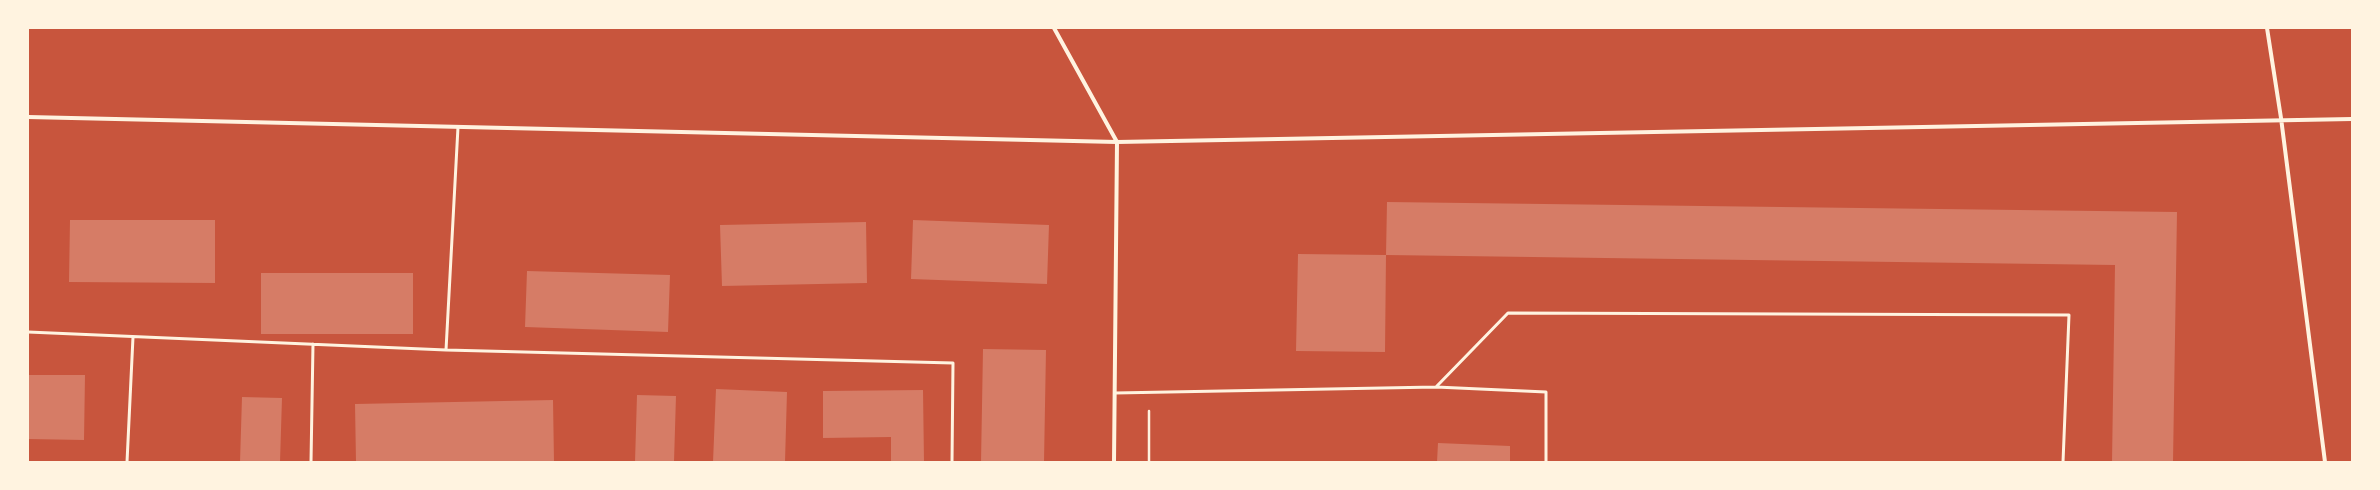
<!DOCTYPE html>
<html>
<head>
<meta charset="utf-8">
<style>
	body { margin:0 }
	#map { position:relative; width:2380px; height:490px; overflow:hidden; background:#c8553d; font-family:Manrope,sans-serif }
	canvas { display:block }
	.frame { position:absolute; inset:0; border:29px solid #fff3e0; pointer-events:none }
</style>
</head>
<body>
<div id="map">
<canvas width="2380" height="490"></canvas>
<div class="frame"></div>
</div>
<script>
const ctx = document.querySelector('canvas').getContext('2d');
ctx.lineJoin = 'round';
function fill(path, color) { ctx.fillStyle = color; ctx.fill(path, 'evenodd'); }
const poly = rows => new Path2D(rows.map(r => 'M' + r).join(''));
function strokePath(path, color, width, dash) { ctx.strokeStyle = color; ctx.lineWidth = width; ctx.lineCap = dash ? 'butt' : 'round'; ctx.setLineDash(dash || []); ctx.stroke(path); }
fill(poly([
	[1387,202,2177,212,2173,462,2112,462,2115,265,1386,255],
	[70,220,215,220,215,283,69,282],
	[913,220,1049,225,1047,284,911,279],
	[866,222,867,283,722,286,720,225],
	[1298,254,1386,255,1385,352,1296,351],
	[527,271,670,275,668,332,525,327],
	[261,273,413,273,413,334,261,334],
	[983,349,1046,350,1044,462,981,462],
	[28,375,85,375,84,440,28,439],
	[716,389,787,392,785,462,713,462],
	[923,390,924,462,891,462,891,437,823,438,823,391],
	[637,395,676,396,674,462,635,462],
	[242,397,282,398,280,462,240,462],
	[553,400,554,462,356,462,355,404],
	[1438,443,1510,446,1510,462,1437,462]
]), '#d67c66');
strokePath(poly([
	[1149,462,1149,411]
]), '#fff3e0', 2.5);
strokePath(poly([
	[458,127,446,350,953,363,952,462],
	[28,332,446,350],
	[1436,387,1546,392,1546,462],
	[1115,393,1436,387,1508,313,2069,315,2063,462],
	[127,462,133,337],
	[311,462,313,344]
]), '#fff3e0', 3);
strokePath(poly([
	[1054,28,1117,142,1114,462],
	[2267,28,2281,118,2325,462],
	[28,117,1117,142,2352,119]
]), '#fff3e0', 4);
</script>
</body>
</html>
